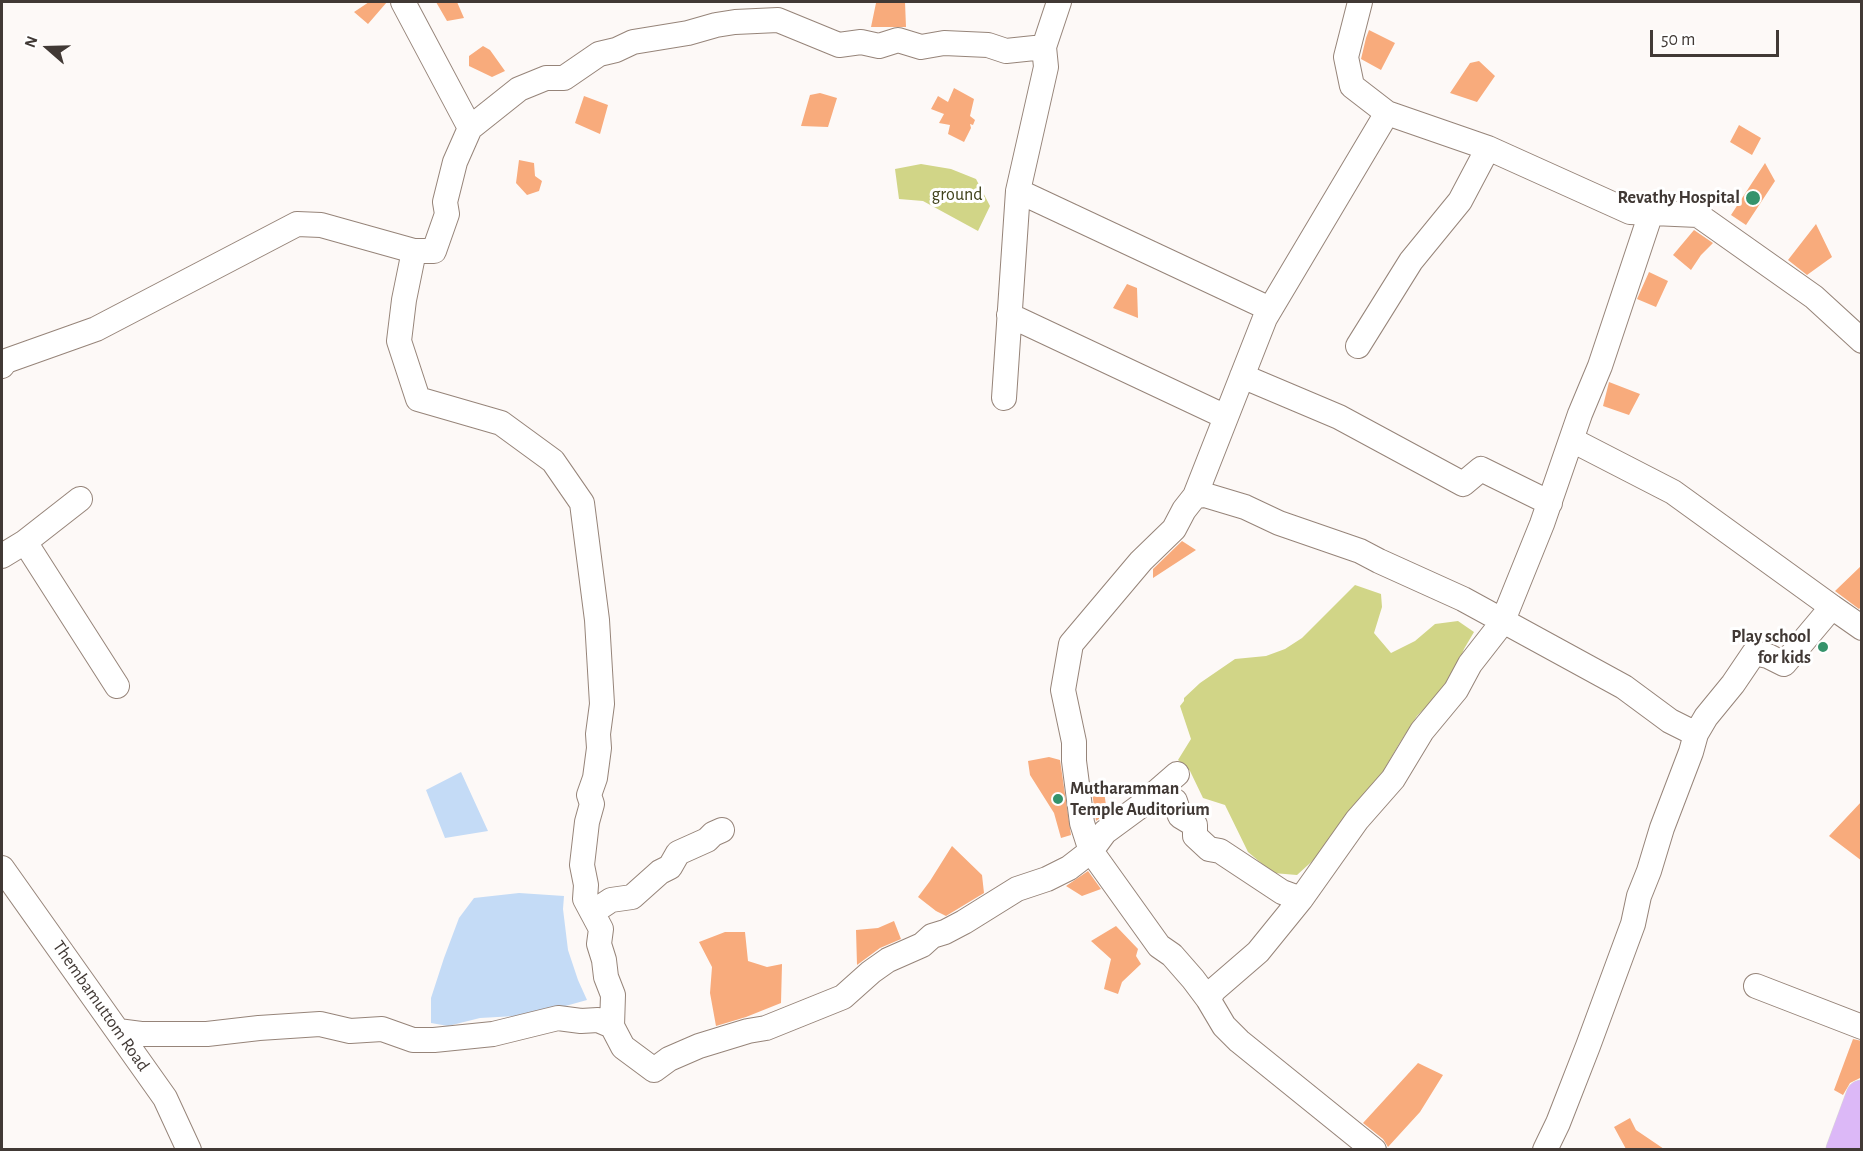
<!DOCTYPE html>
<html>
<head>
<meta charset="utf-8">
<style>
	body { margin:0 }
	#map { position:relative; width:1863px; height:1151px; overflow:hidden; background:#fdf9f7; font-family:"Alegreya Sans",sans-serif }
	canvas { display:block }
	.frame { position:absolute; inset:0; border:3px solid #413935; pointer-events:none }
	.north { position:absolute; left:18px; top:18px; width:60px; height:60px; -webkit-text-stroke:4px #fff; paint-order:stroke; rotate:290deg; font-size:16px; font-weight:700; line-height:24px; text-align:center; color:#413935 }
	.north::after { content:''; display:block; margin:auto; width:21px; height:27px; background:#413935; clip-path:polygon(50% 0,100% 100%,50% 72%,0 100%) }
	.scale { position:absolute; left:1650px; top:30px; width:129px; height:27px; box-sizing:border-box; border:3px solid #413935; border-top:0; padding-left:8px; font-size:18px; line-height:21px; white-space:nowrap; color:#413935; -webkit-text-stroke:4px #fff; paint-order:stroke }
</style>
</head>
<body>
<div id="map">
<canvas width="1863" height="1151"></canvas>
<div class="frame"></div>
<div class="north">N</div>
<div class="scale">50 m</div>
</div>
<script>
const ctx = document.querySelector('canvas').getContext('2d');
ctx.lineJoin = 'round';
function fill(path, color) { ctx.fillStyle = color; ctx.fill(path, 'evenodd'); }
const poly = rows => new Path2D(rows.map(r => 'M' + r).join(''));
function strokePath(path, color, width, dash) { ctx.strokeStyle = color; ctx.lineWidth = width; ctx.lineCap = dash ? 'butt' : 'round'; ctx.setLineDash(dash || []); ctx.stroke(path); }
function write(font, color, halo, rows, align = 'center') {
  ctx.font = font + ' "Alegreya Sans",sans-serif'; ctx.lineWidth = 6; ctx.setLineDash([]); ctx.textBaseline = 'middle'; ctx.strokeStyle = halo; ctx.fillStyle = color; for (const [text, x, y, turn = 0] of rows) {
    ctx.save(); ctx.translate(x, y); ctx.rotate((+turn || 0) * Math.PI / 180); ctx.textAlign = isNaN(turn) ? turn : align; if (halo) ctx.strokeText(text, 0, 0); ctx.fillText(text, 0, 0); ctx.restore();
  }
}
fill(poly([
	[921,164,951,169,976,179,990,206,978,231,923,201,899,199,895,169],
	[1355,585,1381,594,1382,607,1374,633,1391,653,1415,641,1435,624,1458,621,1474,632,1464,649,1454,674,1435,698,1417,716,1399,744,1381,775,1319,855,1297,875,1273,873,1248,852,1225,805,1203,798,1190,771,1178,760,1191,739,1180,706,1184,701,1184,698,1200,683,1235,659,1266,656,1285,649,1302,638]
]), '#d1d587');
fill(poly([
	[461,772,488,831,445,838,426,790],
	[519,893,564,896,563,909,568,950,578,980,587,1000,533,1015,480,1018,448,1026,431,1023,431,998,444,958,459,918,474,898]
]), '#c4dbf6');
fill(poly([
	[369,2,387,2,368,24,354,12],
	[436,2,457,2,464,18,447,21],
	[905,2,906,27,871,27,876,3],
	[1369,30,1395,43,1381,70,1361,59,1366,38],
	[483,46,490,50,505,71,492,77,469,66,469,56],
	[1479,61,1495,76,1477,102,1450,93,1470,63],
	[954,88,974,99,970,116,975,120,973,125,970,124,971,128,964,142,948,134,950,125,939,123,944,114,931,109,938,96,948,102],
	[820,93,837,98,828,127,801,126,810,95],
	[584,96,608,105,600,134,575,123],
	[1739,125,1761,138,1752,155,1730,142],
	[519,160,534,163,535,176,542,181,539,191,527,195,516,183],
	[1765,163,1775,181,1746,225,1731,215],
	[1816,224,1832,257,1807,275,1788,260],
	[1694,230,1713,243,1701,255,1691,270,1673,255],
	[1649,272,1668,281,1656,307,1637,299],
	[1127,284,1137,288,1138,318,1113,308],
	[1609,382,1640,394,1629,415,1603,406],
	[1182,541,1196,550,1153,578,1153,569],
	[1862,565,1862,606,1859,609,1835,591],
	[1049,757,1060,760,1071,835,1061,838,1054,813,1030,775,1028,761],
	[1104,791,1107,813,1096,821,1092,792],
	[1862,801,1862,861,1829,836],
	[952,846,982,875,984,893,946,916,936,911,918,897,930,881],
	[1088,871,1101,889,1082,896,1066,886],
	[894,921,901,939,880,948,857,965,856,930,878,928],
	[1116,926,1138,949,1136,956,1141,964,1122,982,1118,994,1104,989,1111,959,1091,941],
	[725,932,745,932,748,961,767,967,782,964,781,1003,746,1017,716,1026,710,993,712,967,699,942],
	[1853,1039,1862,1041,1862,1077,1850,1083,1843,1095,1834,1090],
	[1418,1063,1443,1075,1420,1112,1388,1147,1383,1139,1363,1123],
	[1630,1118,1636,1130,1664,1149,1626,1149,1614,1127]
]), '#f8ab7c');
const minor = poly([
	[403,2,470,128],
	[1360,2,1346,57,1352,86,1387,113,1488,148,1630,212,1698,215,1814,297,1862,341],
	[1018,191,1270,309],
	[414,251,404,300,399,341,418,399,501,423,553,461,582,503,597,620,602,704,598,734,599,748,595,778,589,795,592,804,587,822,582,865,586,885,585,899,601,929,599,944,604,960,606,977,613,995,612,1026],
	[1009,315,1226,417],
	[1358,346,1411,261,1460,201,1488,148],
	[2,366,6,361,96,329,297,224,321,225,414,251,434,251,447,214,445,202,455,162,470,128,519,89,546,78,564,78,599,54,616,50,633,42,688,33,716,25,735,22,778,20,839,45,861,42,879,46,898,40,921,47,944,43,988,45,1006,51,1044,47],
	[1242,376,1339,417,1463,484,1481,469,1550,503],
	[1004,398,1018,191,1046,67,1044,47,1059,2],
	[1572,440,1673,492,1832,607],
	[1195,496,1265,318,1387,113],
	[25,542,80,499],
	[2,556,25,542,117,686],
	[1696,734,1706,717,1733,684,1754,653,1768,656,1784,664,1832,607,1862,628],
	[1177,774,1139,807,1105,832,1091,851,1159,946,1172,955,1193,979,1208,999],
	[1153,795,1175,801,1180,816,1195,825,1195,836,1209,849,1220,851,1282,892,1301,899],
	[2,868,165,1098,189,1150],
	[590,907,602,906,611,900,632,897,660,872,670,867,678,853,707,840,713,834,722,830],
	[1756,986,1862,1027],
	[118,1031,141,1034,207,1034,259,1028,320,1024,350,1031,382,1029,413,1040,434,1040,493,1034,558,1018,581,1021,598,1020,612,1026,623,1047,654,1070,669,1059,699,1046,748,1031,766,1028,843,997,871,972,888,960,922,945,932,936,945,932,964,922,1017,889,1047,879,1069,868,1091,851,1082,823,1074,761,1074,742,1063,690,1071,644,1141,561,1174,529,1184,510,1195,496,1205,495,1245,507,1279,523,1360,551,1379,561,1463,599,1624,687,1670,721,1696,734,1691,752,1662,828,1649,871,1639,896,1633,924,1588,1046,1558,1123,1545,1150],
	[1374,1150,1239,1041,1224,1026,1208,999,1214,990,1258,952,1301,899,1357,820,1393,779,1422,731,1456,690,1470,664,1502,623,1542,524,1580,414,1600,366,1651,213]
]);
const major = poly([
	[1842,1150,1862,1096]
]);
strokePath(minor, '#968479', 26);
strokePath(major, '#d9d7d7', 33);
strokePath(minor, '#fff', 24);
strokePath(major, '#dcb8f7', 32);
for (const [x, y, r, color] of [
	[1753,198,8,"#35936b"],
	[1823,647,6,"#35936b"],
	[1058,799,6,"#35936b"]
]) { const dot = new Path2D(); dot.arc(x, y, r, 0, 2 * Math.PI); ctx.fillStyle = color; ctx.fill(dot); strokePath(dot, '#fff', 2); }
write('18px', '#40421c', '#fff', [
	["ground",957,195]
]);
write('bold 18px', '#413935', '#fff', [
	["Revathy Hospital",1740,198],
	["Play school",1811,637],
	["for kids",1811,658],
	["Mutharamman",1070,789,"left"],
	["Temple Auditorium",1070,810,"left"]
], 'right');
write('18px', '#413935', '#fff', [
	["Thembamuttom Road",101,1006,55]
]);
</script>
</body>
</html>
